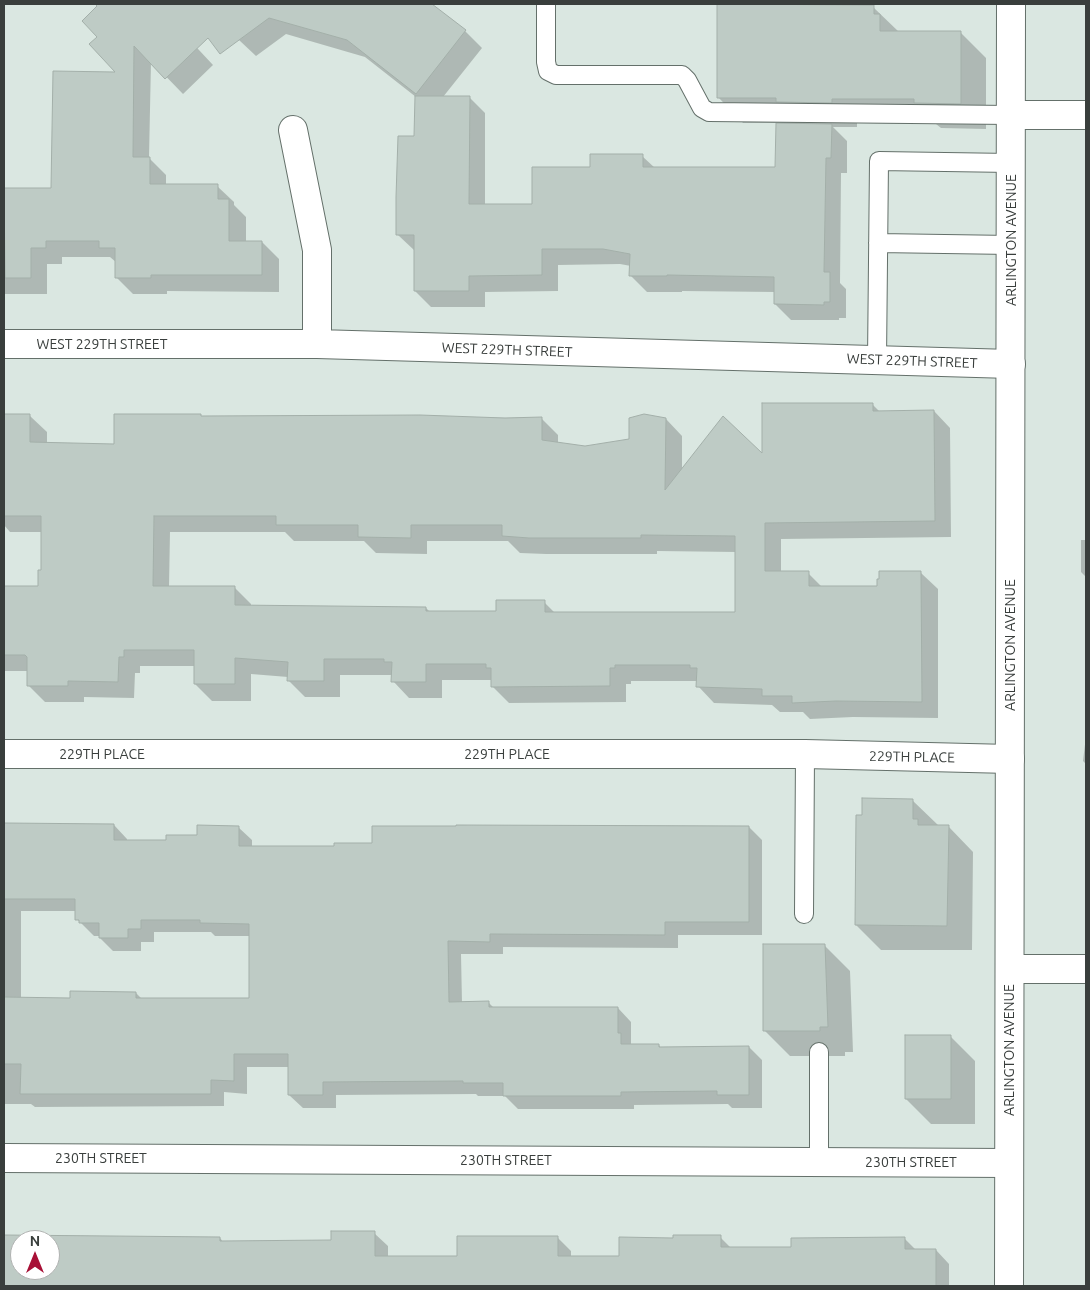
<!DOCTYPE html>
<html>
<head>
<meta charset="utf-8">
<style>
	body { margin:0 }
	#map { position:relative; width:1090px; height:1290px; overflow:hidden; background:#dae7e1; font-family:Ubuntu,sans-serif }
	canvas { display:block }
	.frame { position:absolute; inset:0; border:5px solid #393e3c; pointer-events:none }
	.north { position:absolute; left:10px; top:1230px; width:50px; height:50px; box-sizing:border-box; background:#fff; border:1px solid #b0b2b1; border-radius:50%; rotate:0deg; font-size:14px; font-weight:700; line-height:20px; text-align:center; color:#393e3c }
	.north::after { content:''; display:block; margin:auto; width:18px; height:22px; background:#a81036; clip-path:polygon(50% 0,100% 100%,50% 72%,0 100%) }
</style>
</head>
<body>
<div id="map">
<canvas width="1090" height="1290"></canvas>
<div class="frame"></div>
<div class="north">N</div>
</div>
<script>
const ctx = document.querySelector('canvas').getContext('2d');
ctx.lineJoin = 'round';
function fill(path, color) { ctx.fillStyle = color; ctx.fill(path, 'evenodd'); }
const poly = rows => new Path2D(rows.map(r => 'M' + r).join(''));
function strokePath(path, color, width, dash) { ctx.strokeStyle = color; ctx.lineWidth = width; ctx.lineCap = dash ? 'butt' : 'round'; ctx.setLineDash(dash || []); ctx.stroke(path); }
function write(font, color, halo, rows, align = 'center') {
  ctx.font = font + ' Ubuntu,sans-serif'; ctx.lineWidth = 4.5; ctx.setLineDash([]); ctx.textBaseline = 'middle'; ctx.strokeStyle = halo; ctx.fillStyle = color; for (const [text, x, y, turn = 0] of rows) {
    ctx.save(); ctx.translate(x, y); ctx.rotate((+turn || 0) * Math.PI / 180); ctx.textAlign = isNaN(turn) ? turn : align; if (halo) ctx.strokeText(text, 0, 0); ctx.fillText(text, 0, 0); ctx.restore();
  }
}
fill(poly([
	[101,4,156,4,213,65,183,94,151,61,149,158,166,175,166,185,217,186,234,202,234,205,246,217,246,242,262,242,279,259,279,292,167,291,167,294,133,294,117,278,117,263,110,257,62,257,62,264,47,264,47,294,4,294,4,189,53,189,118,73,99,37,84,21],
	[214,4,430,4,465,31,482,48,443,97,469,97,485,113,485,205,534,205,591,168,642,156,655,168,776,168,777,123,743,123,718,97,873,7,899,32,961,33,986,58,986,129,941,128,936,124,857,123,857,127,833,127,847,141,847,173,841,173,840,283,846,289,846,318,839,318,839,320,791,320,775,304,775,292,682,291,682,292,647,292,631,276,631,266,620,264,558,265,558,291,485,292,485,307,431,307,415,291,415,251,398,235,416,138,416,97,365,57,286,34,256,56,239,40],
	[872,404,880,412,934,411,950,428,951,537,781,539,781,573,808,573,822,587,878,587,921,573,938,589,938,718,853,717,810,719,803,712,780,712,772,705,714,703,698,686,698,681,631,681,631,684,626,684,626,702,509,703,492,686,492,680,442,680,442,698,409,698,393,681,393,675,340,675,340,697,305,697,288,680,288,677,251,674,251,701,212,701,195,684,195,666,140,666,140,673,135,673,134,698,84,697,84,702,45,702,28,685,28,671,4,671,4,587,40,587,42,571,42,532,10,532,4,525,4,416,30,416,47,432,47,444,116,445,202,417,541,418,558,435,558,443,585,447,631,440,666,419,682,436,682,470,763,455],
	[170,532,285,532,294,541,364,541,376,553,427,554,427,541,508,541,520,553,546,554,657,554,657,551,736,552,736,613,556,614,544,602,497,612,430,612,426,608,251,606,251,604,234,587,169,587],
	[1081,540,1086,540,1086,577,1081,572],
	[1086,736,1086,764,1083,761],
	[912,800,938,825,948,826,973,852,972,950,881,950,856,925],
	[114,825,127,839,127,842,167,842,238,827,252,840,252,847,335,847,373,844,749,827,762,840,762,935,678,935,678,948,503,947,503,954,461,954,462,1003,489,1003,494,1008,618,1008,631,1022,631,1044,659,1045,661,1048,749,1047,762,1060,762,1108,732,1108,728,1104,634,1105,634,1109,518,1109,505,1096,478,1096,476,1094,336,1095,336,1108,303,1108,289,1095,290,1067,247,1067,247,1094,224,1092,224,1106,35,1107,31,1104,4,1104,4,826],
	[21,911,77,911,77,919,94,936,100,936,100,938,113,951,141,951,141,942,154,942,154,932,211,932,215,936,251,936,251,999,142,999,136,993,71,999,21,998],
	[825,946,850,971,853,1052,845,1052,845,1056,790,1056,765,1031],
	[950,1036,975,1061,975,1124,931,1124,906,1099],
	[374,1233,388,1246,388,1257,458,1257,557,1237,571,1251,571,1257,620,1257,675,1239,720,1237,732,1249,792,1249,904,1238,916,1250,936,1250,949,1264,949,1286,4,1286,4,1236,220,1238,224,1243,333,1241],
	[20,1240,50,1240,50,1270,20,1270]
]), '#0003');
const building = poly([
	[95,4,432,4,466,30,416,94,347,40,269,18,220,54,208,38,165,79,134,46,133,157,150,157,150,184,218,184,218,199,229,199,229,241,262,241,262,275,151,275,151,278,115,278,115,248,99,248,99,241,46,241,46,248,31,248,31,278,5,278,4,188,51,188,53,71,115,72,89,44,97,37,82,21,97,6,95,4],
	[717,4,874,5,874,14,880,14,880,31,961,31,961,104,914,103,914,99,832,99,832,103,776,102,776,98,717,98,717,4],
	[415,96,470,96,469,204,532,204,532,167,590,167,590,154,643,154,643,167,775,167,776,123,832,124,831,158,826,158,824,272,830,272,830,302,824,302,824,305,774,304,774,277,667,275,667,276,629,276,630,254,603,249,542,249,542,275,469,276,469,291,414,291,414,235,396,235,396,197,398,136,414,136,415,96],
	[762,403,873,403,873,411,934,410,935,521,765,523,765,571,809,571,809,586,877,586,877,579,879,579,879,571,921,571,922,702,836,701,792,703,792,696,762,696,762,689,696,687,697,668,690,668,690,665,615,665,615,668,610,668,610,686,491,687,491,668,486,668,486,664,426,664,426,682,391,682,392,662,384,662,384,659,324,659,324,681,287,681,288,662,235,658,235,684,194,684,194,650,124,650,124,657,119,657,118,682,68,681,68,686,27,686,27,657,25,655,4,655,4,586,38,586,38,570,41,570,41,516,4,516,4,414,30,414,30,442,114,444,114,414,201,414,201,416,420,415,505,418,542,417,542,440,585,446,629,439,629,418,644,414,666,418,665,490,723,416,762,453,762,403],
	[154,516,276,516,276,525,358,525,358,537,411,538,411,525,502,525,502,536,529,538,641,538,641,535,735,536,735,612,545,612,545,600,496,600,496,611,426,611,426,607,235,605,235,586,153,586,154,516],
	[862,798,913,799,913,819,918,819,918,825,949,825,947,926,855,925,856,815,862,815,862,798],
	[4,823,114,824,114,840,166,840,166,835,197,835,197,825,239,826,239,846,334,846,334,843,372,843,372,826,456,826,456,825,749,826,749,922,665,922,665,935,490,934,490,942,448,941,449,1002,489,1001,489,1007,618,1007,618,1033,621,1033,621,1044,659,1044,659,1047,749,1046,749,1095,717,1095,717,1091,621,1092,621,1096,503,1096,503,1083,463,1083,463,1081,323,1082,323,1095,288,1095,288,1054,234,1054,234,1081,211,1080,211,1094,20,1094,21,1064,4,1064,4,997,70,998,70,991,136,992,136,998,249,998,249,924,200,923,200,920,141,920,141,929,128,929,128,938,99,938,99,923,79,923,79,920,75,920,75,899,4,899,4,823],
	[763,944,825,944,828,1027,820,1027,820,1031,763,1031,763,944],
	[905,1035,951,1035,951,1099,905,1099,905,1035],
	[331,1231,375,1231,375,1256,457,1256,457,1236,558,1236,558,1256,619,1256,619,1237,673,1238,673,1235,721,1235,721,1247,791,1247,791,1238,905,1237,905,1249,936,1249,936,1286,4,1286,4,1235,220,1237,220,1241,331,1240,331,1231],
	[20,1240,50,1240,50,1270,20,1270,20,1240]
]);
fill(building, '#becbc5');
strokePath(building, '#a3afa9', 1);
const service = poly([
	[546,4,546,62,548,71,556,75,682,75,687,80,702,108,709,112,1011,115],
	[878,243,1011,245],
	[877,360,879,161,1011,163],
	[804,914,805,754],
	[819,1161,819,1052]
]);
const minor = poly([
	[1011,115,1086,115],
	[293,130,317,250,317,344],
	[4,344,317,344,1011,364],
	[4,754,805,754,1010,759],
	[1010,969,1086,969],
	[4,1158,1009,1163]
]);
const secondary = poly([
	[1009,1286,1011,4]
]);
strokePath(service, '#64706a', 20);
strokePath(minor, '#64706a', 30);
strokePath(secondary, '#64706a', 30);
strokePath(service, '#fff', 18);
strokePath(minor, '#fff', 28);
strokePath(secondary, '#fff', 28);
write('14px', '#393e3c', '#fff', [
	["ARLINGTON AVENUE",1011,240,-90],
	["WEST 229TH STREET",102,344],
	["WEST 229TH STREET",507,350,2],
	["WEST 229TH STREET",912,361,2],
	["ARLINGTON AVENUE",1010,645,-90],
	["229TH PLACE",102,754],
	["229TH PLACE",507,754],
	["229TH PLACE",912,757,1],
	["ARLINGTON AVENUE",1009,1050,-90],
	["230TH STREET",101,1158],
	["230TH STREET",506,1160],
	["230TH STREET",911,1162]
]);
</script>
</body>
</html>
